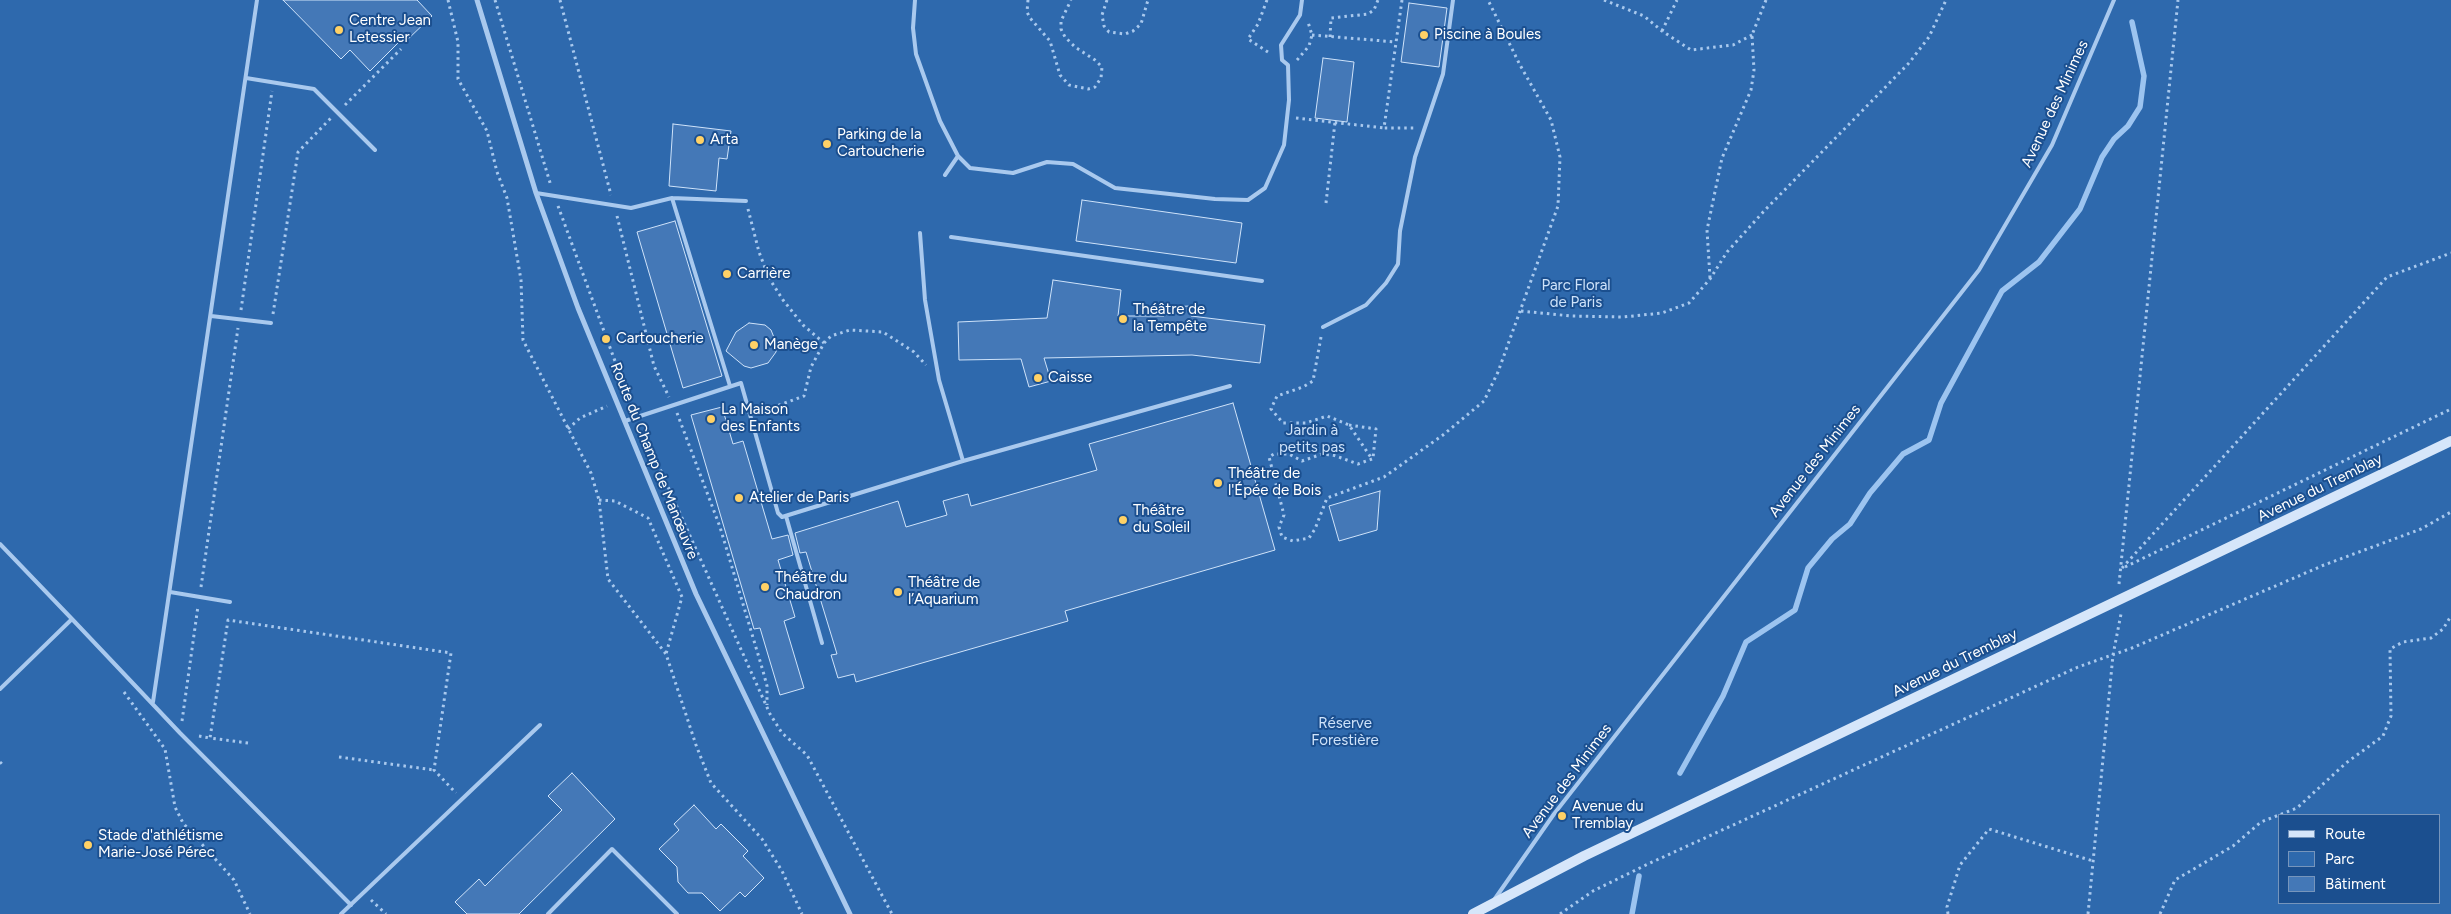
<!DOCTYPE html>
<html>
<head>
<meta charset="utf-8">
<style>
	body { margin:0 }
	#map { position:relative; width:2451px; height:914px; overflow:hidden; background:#1b4f8f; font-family:Figtree,sans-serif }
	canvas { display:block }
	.legend { position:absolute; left:2278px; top:814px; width:162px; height:90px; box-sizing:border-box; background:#1b4f8f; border:1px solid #7695bc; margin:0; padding:6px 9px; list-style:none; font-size:15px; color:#fff }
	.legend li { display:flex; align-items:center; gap:10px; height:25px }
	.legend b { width:25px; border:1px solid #7695bc }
</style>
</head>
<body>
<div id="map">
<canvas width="2451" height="914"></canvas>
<ul class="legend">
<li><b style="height:6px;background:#d6e6fa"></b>Route</li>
<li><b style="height:14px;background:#2e69ad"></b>Parc</li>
<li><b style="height:14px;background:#4478b7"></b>Bâtiment</li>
</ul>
</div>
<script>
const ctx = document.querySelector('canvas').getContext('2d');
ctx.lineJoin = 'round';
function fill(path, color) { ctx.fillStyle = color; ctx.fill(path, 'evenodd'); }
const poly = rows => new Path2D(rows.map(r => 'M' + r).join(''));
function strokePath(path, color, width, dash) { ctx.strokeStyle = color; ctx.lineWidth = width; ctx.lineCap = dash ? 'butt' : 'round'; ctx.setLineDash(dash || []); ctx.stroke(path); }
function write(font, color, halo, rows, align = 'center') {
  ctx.font = font + ' Figtree,sans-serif'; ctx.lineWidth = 4; ctx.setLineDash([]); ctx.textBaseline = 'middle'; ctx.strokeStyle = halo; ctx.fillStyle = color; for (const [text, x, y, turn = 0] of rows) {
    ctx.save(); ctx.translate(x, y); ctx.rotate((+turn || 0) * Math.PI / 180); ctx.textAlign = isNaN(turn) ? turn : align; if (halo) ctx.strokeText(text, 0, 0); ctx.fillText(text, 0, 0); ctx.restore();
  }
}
fill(poly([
	[0,0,2451,0,2451,914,0,914],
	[2280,815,2440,815,2440,903,2280,903]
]), '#2e69ad');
strokePath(poly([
	[1680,773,1723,696,1746,642,1795,610,1808,568,1832,539,1850,524,1870,493,1903,454,1929,440,1941,403,2002,291,2039,262,2080,209,2102,157,2114,139,2128,126,2140,107,2144,76,2132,22],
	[1632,914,1639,876]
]), '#9cc4f0', 5.5);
const building = poly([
	[283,0,417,0,432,16,405,42,402,39,370,71,350,50,341,59,283,0],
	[1409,3,1447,8,1439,67,1401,62,1409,3],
	[1323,58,1354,62,1347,122,1315,118,1323,58],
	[673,124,731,131,727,159,719,158,716,191,669,186,673,124],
	[1082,200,1242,223,1236,263,1076,241,1082,200],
	[675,221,722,376,683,388,637,232,675,221],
	[1053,280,1121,290,1118,316,1164,316,1163,307,1191,306,1191,316,1265,325,1260,363,1192,355,1044,358,1051,381,1029,387,1021,359,959,360,958,322,1047,318,1053,280],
	[749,323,765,325,771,330,777,345,776,352,768,363,751,368,744,366,726,351,736,332,749,323],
	[1233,403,1275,550,1065,611,1068,621,856,682,854,674,838,678,831,655,837,654,806,552,800,553,795,533,898,501,906,527,947,515,943,501,968,494,971,506,1097,470,1089,444,1233,403],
	[722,407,733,444,743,441,772,539,788,535,793,555,778,560,795,617,784,621,804,688,780,695,760,628,754,629,691,415,722,407],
	[1380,491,1377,530,1339,541,1329,506,1380,491],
	[572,773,615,819,519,914,467,914,455,902,479,879,485,886,562,810,548,796,572,773],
	[694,805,716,829,721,824,748,851,743,856,764,878,745,897,740,892,720,911,702,893,688,893,678,882,677,867,659,849,679,830,674,824,694,805]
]);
fill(building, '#4478b7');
strokePath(building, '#cfe3fa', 1);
strokePath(poly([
	[448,0,458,42,458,79,487,131,497,172,507,198,521,280,523,340,591,473,599,500,608,579,666,654,696,745,711,783,762,839,782,871,802,914],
	[495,0,551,186],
	[560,0,611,195],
	[1028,0,1027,12,1030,18,1050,41,1060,75,1069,85,1088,89,1095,87,1101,78,1102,67,1095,60,1075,47,1065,37,1061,29,1061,21,1071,0],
	[1107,0,1102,15,1104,26,1109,32,1125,34,1133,31,1141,24,1148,0],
	[1267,0,1258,24,1248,39,1271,54],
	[1402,0,1384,128,1414,128],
	[1604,0,1644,16,1662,31,1691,50,1733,45,1752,35],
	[1662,31,1677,0],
	[1312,35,1396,42],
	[1330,37,1331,18,1368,14,1374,10,1378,0],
	[1297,60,1309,46,1312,35,1308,22],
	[345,105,401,49],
	[1296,118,1384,128],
	[1326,203,1335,122],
	[558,206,619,372],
	[748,209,759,252,769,278,783,300,803,325,824,343],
	[617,216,654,366,669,397],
	[1710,278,1707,230,1722,158,1751,90,1754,70,1752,35,1766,0],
	[241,310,272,91],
	[1521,311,1571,316,1623,317,1662,313,1689,303,1710,279,1727,252,1765,210,1909,63,1929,37,1946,0],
	[273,314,298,152,331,118],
	[1321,337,1313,381,1303,387,1277,396,1271,409,1283,423,1306,423,1327,416,1349,425,1372,459],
	[760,412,804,396,811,367,824,343,831,336,850,330,883,332,914,352,926,365],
	[677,413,720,527,763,671,767,686,767,705],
	[1349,425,1376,429,1373,458],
	[568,429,580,418,607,406],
	[647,440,770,714,782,733,807,755,892,914],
	[1372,459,1358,464,1333,455,1322,454,1302,461,1289,454,1274,454,1269,457,1284,515,1279,527,1282,537,1293,541,1309,538,1315,529,1327,498,1384,477,1443,435,1484,401,1498,372,1558,206,1560,157,1551,120,1520,65,1488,0],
	[599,500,615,501,648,518,682,597,666,654],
	[2125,567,2451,409],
	[2122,568,2387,277,2451,253],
	[2119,584,2178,0],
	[201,587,238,328],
	[124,692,165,749,175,807,183,823,234,880,250,914],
	[182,721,198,606],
	[199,736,210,738],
	[248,743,210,738,228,620,451,653,434,770,456,793],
	[339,757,434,770],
	[0,762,2,764],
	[371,900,386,914],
	[1560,914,1593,891,1648,864,2078,667,2132,648,2324,565,2421,529,2451,512],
	[1948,914,1947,907,1960,865,1989,829,2093,861],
	[2088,914,2113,655,2121,614],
	[2160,914,2175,880,2233,846,2261,822,2297,808,2346,763,2383,736,2391,716,2390,649,2403,642,2431,638,2443,629,2451,616]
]), '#a9c9ee', 3, [2.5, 4]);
strokePath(poly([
	[915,0,913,28,916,54,940,121,958,156,970,168,1013,173,1047,162,1073,164,1115,188,1215,199,1248,200,1265,188,1284,145,1289,100,1288,65,1282,60,1281,45,1300,15,1302,0],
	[246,78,314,89,375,150],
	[945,175,958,156],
	[536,193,631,208,672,198,746,201],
	[672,198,730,386],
	[920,233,925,300,939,380,963,461],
	[951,237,1262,281],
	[211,316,271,323],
	[1323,327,1366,305,1386,283,1398,264,1400,231,1415,157,1443,74,1453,0],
	[625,421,741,383,778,513,782,517,963,461,1230,386],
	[786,516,822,643],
	[0,544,72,619],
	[170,592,230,602],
	[0,689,72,619,180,733,351,905],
	[153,702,257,0],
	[1494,900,1554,814,1979,270,2052,145,2114,0],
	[341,914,540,725],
	[548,914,612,849,677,914]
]), '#a9c9ee', 4);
strokePath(poly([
	[477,0,536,193,578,308,696,594,850,914]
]), '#a9c9ee', 5);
strokePath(poly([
	[1473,914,1584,856,2451,441]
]), '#d6e6fa', 10);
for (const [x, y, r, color] of [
	[339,30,5,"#ffd166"],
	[1424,35,5,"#ffd166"],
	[700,140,5,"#ffd166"],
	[827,144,5,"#ffd166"],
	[727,274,5,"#ffd166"],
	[1123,319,5,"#ffd166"],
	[606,339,5,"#ffd166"],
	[754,345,5,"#ffd166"],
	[1038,378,5,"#ffd166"],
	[711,419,5,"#ffd166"],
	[1218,483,5,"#ffd166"],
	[739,498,5,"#ffd166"],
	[1123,520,5,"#ffd166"],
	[765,587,5,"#ffd166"],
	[898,592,5,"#ffd166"],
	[1562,816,5,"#ffd166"],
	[88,845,5,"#ffd166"]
]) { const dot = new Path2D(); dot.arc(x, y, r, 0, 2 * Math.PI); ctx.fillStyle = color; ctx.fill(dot); strokePath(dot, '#1b4f8f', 2); }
write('15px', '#fff', '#1b4f8f', [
	["Centre Jean",349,21],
	["Letessier",349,38],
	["Piscine à Boules",1434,35],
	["Parking de la",837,135],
	["Cartoucherie",837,152],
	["Arta",710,140],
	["Carrière",737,274],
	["Théâtre de",1133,310],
	["la Tempête",1133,327],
	["Cartoucherie",616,339],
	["Manège",764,345],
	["Caisse",1048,378],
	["La Maison",721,410],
	["des Enfants",721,427],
	["Théâtre de",1228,474],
	["l'Épée de Bois",1228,491],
	["Atelier de Paris",749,498],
	["Théâtre",1133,511],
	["du Soleil",1133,528],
	["Théâtre du",775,578],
	["Chaudron",775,595],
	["Théâtre de",908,583],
	["l’Aquarium",908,600],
	["Avenue du",1572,807],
	["Tremblay",1572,824],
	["Stade d'athlétisme",98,836],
	["Marie-José Pérec",98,853]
], 'left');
write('15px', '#fff', '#1b4f8f', [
	["Avenue des Minimes",2055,104,-65],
	["Route du Champ de Manœuvre",654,461,68],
	["Avenue des Minimes",1815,461,-52],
	["Avenue du Tremblay",2320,488,-26],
	["Avenue du Tremblay",1955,663,-26],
	["Avenue des Minimes",1567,781,-53]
]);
write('15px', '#cfe3fa', '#1b4f8f', [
	["Parc Floral",1576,286],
	["de Paris",1576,303],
	["Jardin à",1312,431],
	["petits pas",1312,448],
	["Réserve",1345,724],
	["Forestière",1345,741]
]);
</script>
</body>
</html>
